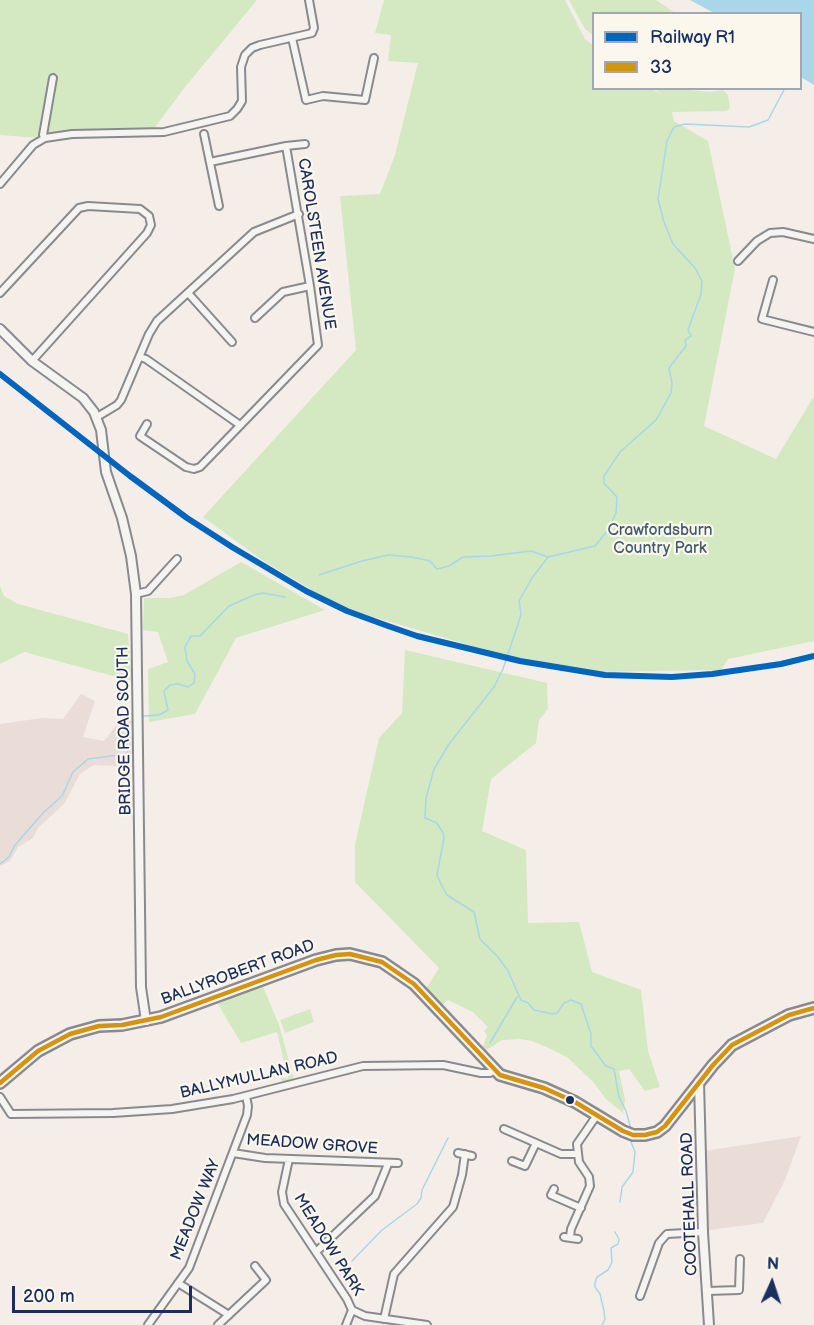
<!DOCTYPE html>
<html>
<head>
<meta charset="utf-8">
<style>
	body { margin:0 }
	#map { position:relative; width:814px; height:1325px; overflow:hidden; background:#f5eee8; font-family:"Balsamiq Sans",sans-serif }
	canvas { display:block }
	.legend { position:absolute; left:592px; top:12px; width:210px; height:78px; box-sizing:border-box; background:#fbf7ec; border:2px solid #a1a7b3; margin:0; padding:8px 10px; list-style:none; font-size:18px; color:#1b2f5e }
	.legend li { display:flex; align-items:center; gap:12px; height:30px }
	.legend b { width:30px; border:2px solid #a1a7b3 }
	.north { position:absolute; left:742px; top:1253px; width:60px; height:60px; -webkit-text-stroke:4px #fbf7ec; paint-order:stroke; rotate:3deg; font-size:16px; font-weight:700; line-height:24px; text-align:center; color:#1b2f5e }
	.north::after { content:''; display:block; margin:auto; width:21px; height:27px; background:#1b2f5e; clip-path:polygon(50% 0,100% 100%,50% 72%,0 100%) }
	.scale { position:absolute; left:12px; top:1286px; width:180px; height:27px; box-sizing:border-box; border:3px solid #1b2f5e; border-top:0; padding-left:8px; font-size:18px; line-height:21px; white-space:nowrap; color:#1b2f5e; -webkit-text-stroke:4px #fbf7ec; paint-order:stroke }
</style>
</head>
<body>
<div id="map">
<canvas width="814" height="1325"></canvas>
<ul class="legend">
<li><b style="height:8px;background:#0065bd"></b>Railway R1</li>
<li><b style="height:8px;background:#d6940e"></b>33</li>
</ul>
<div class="north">N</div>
<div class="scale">200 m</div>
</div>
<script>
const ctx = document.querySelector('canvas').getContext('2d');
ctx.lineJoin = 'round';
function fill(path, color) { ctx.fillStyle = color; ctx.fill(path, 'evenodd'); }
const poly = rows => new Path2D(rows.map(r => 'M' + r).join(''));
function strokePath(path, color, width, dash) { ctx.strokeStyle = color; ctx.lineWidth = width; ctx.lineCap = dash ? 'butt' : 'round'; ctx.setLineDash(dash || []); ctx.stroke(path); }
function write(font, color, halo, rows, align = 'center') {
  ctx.font = font + ' "Balsamiq Sans",sans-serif'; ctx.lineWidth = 4.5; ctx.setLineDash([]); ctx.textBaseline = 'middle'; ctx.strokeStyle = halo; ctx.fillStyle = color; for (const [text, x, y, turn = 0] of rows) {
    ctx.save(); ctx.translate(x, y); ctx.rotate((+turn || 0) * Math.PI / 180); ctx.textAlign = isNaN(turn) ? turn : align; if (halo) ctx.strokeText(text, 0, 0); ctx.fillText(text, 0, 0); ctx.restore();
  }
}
fill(poly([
	[81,694,95,701,83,737,104,741,127,711,133,713,134,750,131,767,94,765,80,774,64,804,38,828,33,838,18,847,10,861,0,866,0,724,42,718,63,719],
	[801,1136,785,1180,763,1223,709,1230,704,1151]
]), '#eaddd8');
fill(poly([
	[0,0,257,0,185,87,153,130,96,130,48,134,49,127,43,128,40,138,0,135],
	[384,0,565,0,585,39,593,45,594,88,652,89,662,95,655,89,678,89,710,92,723,90,728,95,730,109,726,111,672,112,674,121,708,141,735,269,704,426,776,459,814,396,814,641,728,659,721,670,591,672,496,653,340,607,262,560,203,517,356,350,340,196,380,194,395,155,418,63,388,61,391,35,375,33],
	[569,0,656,0,675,13,594,14,593,35,585,29],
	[241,562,325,610,236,638,195,714,149,722,148,669,168,662,158,632,143,630,144,598,170,598,184,595],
	[0,586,4,596,18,604,128,634,132,681,24,652,0,664],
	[405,650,547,683,548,709,539,720,536,743,491,779,482,831,526,850,528,923,579,922,592,972,641,990,648,1051,660,1087,645,1091,629,1069,619,1071,625,1100,623,1113,606,1099,594,1083,568,1058,551,1049,532,1041,520,1039,502,1040,485,1051,483,1047,487,1035,484,1031,488,1027,473,1012,448,1000,441,1006,426,989,439,968,355,882,355,845,379,738,402,713],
	[262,984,279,1025,294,1079,293,1081,283,1082,280,1078,288,1078,277,1032,241,1043,218,1004],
	[310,1009,314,1022,285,1033,280,1020]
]), '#d4e8c1');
fill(poly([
	[690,0,814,0,814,85,801,77,800,14,714,13]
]), '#a9d6e9');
strokePath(poly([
	[548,557,532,578,519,601,521,614,519,621,503,669,494,687,449,744,434,769,426,798,425,818,437,823,443,833,444,838,437,875,441,884,447,895,474,912,480,939,498,957,508,971,521,1000,528,1003,534,1010,553,1014,557,1013,564,1003,571,1000,581,1004,591,1034,591,1046,606,1066,614,1069,619,1097,626,1111,631,1129],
	[319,575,362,561,388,555,412,557,430,561,437,569,449,566,463,557,491,556,531,551,548,557,595,546,608,530,616,513,617,497,604,483,604,476,620,452,656,420,671,393,672,383,669,368,686,346,685,340,691,336,688,330,701,294,702,281,695,268,673,244,664,222,658,199,667,141,674,127,685,124,749,127,768,120,785,88],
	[141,718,144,716,159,715,168,710,164,691,170,685,178,684,188,687,194,683,195,674,187,661,185,647,191,636,200,636,229,606,254,595,263,593,285,597],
	[0,864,9,857,15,845,44,812,62,796,73,772,88,759,128,754,126,730,135,723],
	[490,1043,517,997],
	[620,1202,622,1187,633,1172,635,1152,631,1142],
	[352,1261,382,1230,417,1204,421,1198,422,1190,448,1138],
	[602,1325,605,1319,604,1311,600,1294,595,1287,595,1283,597,1277,608,1270,612,1262,611,1248,618,1244,619,1239,615,1232]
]), '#a9d6e9', 1.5);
const minor = poly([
	[292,38,306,100,323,96,365,100,374,58],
	[204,134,219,206],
	[45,138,72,134,164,132,230,116,237,109,242,101,241,67,245,55,252,48,260,45,312,33,314,28,309,0],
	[210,162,286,146,305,144],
	[0,184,33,145,45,138,43,135,53,78],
	[738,261,757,241,770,233,783,232,814,239],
	[773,280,762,319,814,332],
	[0,293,79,208,88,206,140,209,149,216,151,225,147,233,32,361],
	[188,293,232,342],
	[255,318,283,292,310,286],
	[140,357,146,359,240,425],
	[97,417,117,405,121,400,149,334,157,321,254,232,299,214],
	[147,424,140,436,186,467,194,469,200,467,318,345,310,286,286,146],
	[136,594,148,591,177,559],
	[0,1097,11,1114,113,1113,172,1109,233,1099,363,1066,443,1065,481,1073,490,1073,495,1070],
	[504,1129,536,1143],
	[233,1153,265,1158,398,1163],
	[458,1153,472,1156],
	[289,1159,282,1192,284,1204,347,1299,352,1310,365,1316,427,1325],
	[512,1161,525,1166,536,1143,561,1154,577,1154],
	[554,1189,551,1195,581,1208],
	[564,1237,578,1239],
	[570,1237,571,1229,590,1186,589,1177,579,1162,577,1144,597,1115],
	[316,1252,375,1196,388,1164],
	[178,1283,229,1315],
	[707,1291,739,1290,740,1259],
	[640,1296,659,1243,667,1234,703,1232],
	[384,1319,394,1274,453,1207,462,1175,465,1154],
	[148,1325,189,1268,247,1115,248,1106,246,1096],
	[218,1325,266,1280,255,1266],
	[346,1325,352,1310]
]);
const tertiary = poly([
	[0,329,32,361,83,398,94,412,101,430,106,472,122,518,131,556,136,594,141,987,146,1021],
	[699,1082,703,1232,709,1325]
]);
const secondary = poly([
	[0,1083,38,1051,70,1034,99,1026,122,1025,161,1017,316,960,336,955,350,954,382,962,414,984,500,1075,544,1088,575,1102,623,1131,633,1135,645,1135,657,1132,665,1126,713,1065,732,1045,789,1015,814,1008]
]);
strokePath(minor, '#898a90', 10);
strokePath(tertiary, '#898a90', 12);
strokePath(secondary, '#898a90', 14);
strokePath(minor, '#f6f4f0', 6);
strokePath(tertiary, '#f6f4f0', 8);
strokePath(secondary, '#f6f4f0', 9);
strokePath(poly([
	[0,1083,38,1051,70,1034,99,1026,122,1025,161,1017,316,960,336,955,350,954,382,962,414,984,500,1075,544,1088,575,1102,623,1131,633,1135,645,1135,657,1132,665,1126,713,1065,732,1045,789,1015,814,1008]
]), '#d6940e', 4.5);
strokePath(poly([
	[0,374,130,476,187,518,232,547,306,591,347,611,388,626,417,636,520,661,605,675,672,677,712,674,781,664,814,656]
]), '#0065bd', 6);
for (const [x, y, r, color] of [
	[570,1100,5,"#1b2f5e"]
]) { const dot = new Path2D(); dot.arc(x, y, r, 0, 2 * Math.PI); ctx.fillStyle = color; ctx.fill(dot); strokePath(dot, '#fbf7ec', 2); }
write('16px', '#1b2f5e', '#fbf7ec', [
	["CAROLSTEEN AVENUE",316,244,81],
	["BRIDGE ROAD SOUTH",125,731,-91],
	["BALLYROBERT ROAD",238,973,-20],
	["BALLYMULLAN ROAD",259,1076,-13],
	["MEADOW GROVE",312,1145,4],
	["COOTEHALL ROAD",690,1204,-92],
	["MEADOW WAY",196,1210,-68],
	["MEADOW PARK",328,1245,58]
]);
write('16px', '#425c6f', '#fbf7ec', [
	["Crawfordsburn",660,531],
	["Country Park",660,549]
]);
</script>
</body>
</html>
